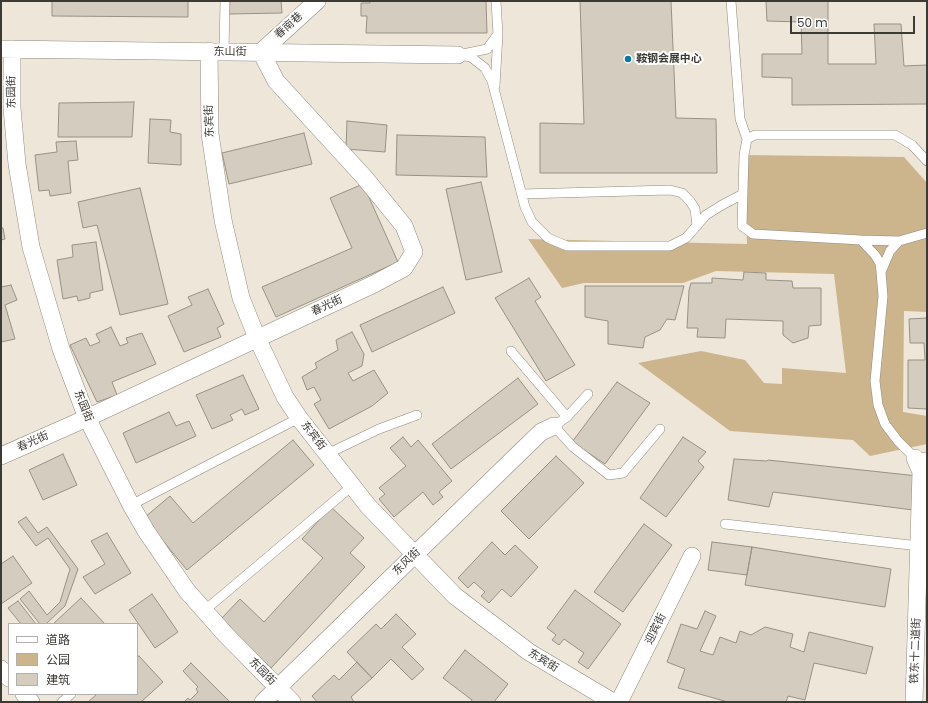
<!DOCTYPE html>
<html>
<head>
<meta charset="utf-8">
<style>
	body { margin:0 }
	#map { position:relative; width:928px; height:703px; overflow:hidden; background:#ede6d9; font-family:Poppins,"Noto Sans SC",sans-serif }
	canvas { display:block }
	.frame { position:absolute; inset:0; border:2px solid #3d3a35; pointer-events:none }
	.legend { position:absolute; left:8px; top:623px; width:130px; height:72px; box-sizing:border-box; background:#fff; border:1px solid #b1b0ae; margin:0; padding:5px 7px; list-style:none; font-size:12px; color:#3d3a35 }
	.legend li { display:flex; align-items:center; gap:8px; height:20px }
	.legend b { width:20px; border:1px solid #b1b0ae }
	.scale { position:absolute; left:790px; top:16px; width:125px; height:18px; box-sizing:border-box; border:2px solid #3d3a35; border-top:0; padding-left:5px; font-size:12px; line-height:14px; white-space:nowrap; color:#3d3a35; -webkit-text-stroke:3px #fff; paint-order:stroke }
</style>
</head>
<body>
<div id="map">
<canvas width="928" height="703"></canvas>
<div class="frame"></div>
<ul class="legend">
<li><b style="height:5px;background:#fff"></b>道路</li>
<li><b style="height:11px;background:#ccb58c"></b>公园</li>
<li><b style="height:11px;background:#d3ccbf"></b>建筑</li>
</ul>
<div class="scale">50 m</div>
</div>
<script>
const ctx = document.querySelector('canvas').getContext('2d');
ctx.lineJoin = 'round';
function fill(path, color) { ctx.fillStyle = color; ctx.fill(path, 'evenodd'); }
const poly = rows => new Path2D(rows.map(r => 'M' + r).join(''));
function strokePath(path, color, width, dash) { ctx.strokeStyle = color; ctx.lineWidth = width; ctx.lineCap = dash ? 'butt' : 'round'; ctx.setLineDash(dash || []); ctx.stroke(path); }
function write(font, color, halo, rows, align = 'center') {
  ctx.font = font + ' Poppins,"Noto Sans SC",sans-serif'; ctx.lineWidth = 4; ctx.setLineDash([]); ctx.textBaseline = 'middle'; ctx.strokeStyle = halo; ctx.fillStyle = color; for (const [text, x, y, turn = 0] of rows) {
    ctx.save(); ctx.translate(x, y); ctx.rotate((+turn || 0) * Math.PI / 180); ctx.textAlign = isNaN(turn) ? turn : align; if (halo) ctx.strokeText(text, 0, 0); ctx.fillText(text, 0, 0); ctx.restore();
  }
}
fill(poly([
	[744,155,904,157,927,183,927,312,904,311,903,412,927,416,927,444,870,456,853,440,730,431,638,363,701,351,745,360,764,383,782,384,782,368,846,373,834,274,716,271,683,283,584,283,562,288,528,239,747,244]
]), '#ccb58c');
const building = poly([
	[52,1,188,1,188,17,52,16,52,1],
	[230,1,281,1,282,13,229,14,230,1],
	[370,1,486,1,487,33,366,33,367,16,361,16,361,3,370,3,370,1],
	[580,1,671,1,676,118,716,119,717,173,540,173,540,123,584,124,580,1],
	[766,1,828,1,828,64,876,64,874,24,901,24,904,66,927,65,927,104,792,105,792,78,762,77,762,54,802,54,801,22,767,21,766,1],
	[134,102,132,137,58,137,59,103,134,102],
	[150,119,171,120,170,132,181,134,181,165,148,163,150,119],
	[347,121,387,125,385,152,346,149,347,121],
	[304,133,312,164,229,184,222,153,304,133],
	[397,135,485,137,487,177,396,175,397,135],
	[76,141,78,160,68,161,71,193,50,196,49,190,39,191,35,155,57,152,56,142,76,141],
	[481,182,502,272,466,280,446,189,481,182],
	[363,184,398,262,276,317,262,287,352,248,330,198,363,184],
	[140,188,168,304,120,315,97,225,83,228,78,202,140,188],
	[1,228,3,228,5,239,1,240,1,228],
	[96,242,103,290,90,293,90,298,78,301,77,296,63,299,57,260,73,257,72,245,96,242],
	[744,272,766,273,766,280,792,281,793,288,821,288,821,325,809,326,808,338,793,343,783,335,783,321,726,319,725,338,697,337,698,328,687,328,689,290,691,283,712,283,712,278,743,280,744,272],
	[529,278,541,297,535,301,575,365,546,381,495,298,529,278],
	[11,285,17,300,5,305,15,339,1,342,1,287,11,285],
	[585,286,684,286,675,320,667,319,660,330,645,337,643,348,608,344,608,321,585,317,585,286],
	[443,287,455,313,372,352,360,325,443,287],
	[208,289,224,324,217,328,221,337,184,352,168,316,192,305,188,297,208,289],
	[927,318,927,409,908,408,908,360,925,360,924,343,910,343,909,319,927,318],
	[111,327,120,346,128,343,126,338,142,333,156,364,112,382,117,395,97,402,70,345,86,338,90,346,100,342,96,334,111,327],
	[352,332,364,354,362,366,348,373,353,381,374,370,388,393,372,406,329,429,314,404,321,400,314,387,307,390,302,377,317,368,315,363,338,350,336,340,352,332],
	[243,375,259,409,245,415,242,409,230,415,233,420,212,429,196,395,243,375],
	[518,378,538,404,451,469,432,444,518,378],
	[617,382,650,403,605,464,572,442,617,382],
	[169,412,176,426,189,421,196,436,136,463,123,433,169,412],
	[403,437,411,447,418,440,452,481,439,492,443,497,433,505,423,492,394,517,379,499,385,494,379,488,406,466,390,448,403,437],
	[683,437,706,452,698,461,704,467,666,517,640,498,683,437],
	[293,440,314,465,187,570,144,518,170,496,193,523,293,440],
	[63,454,77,485,43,500,29,470,63,454],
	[556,456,584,483,529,539,501,511,556,456],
	[734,459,767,461,768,460,918,476,913,510,773,492,769,507,728,500,734,459],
	[331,507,364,538,350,553,365,567,271,668,220,620,240,599,264,622,323,558,302,539,331,507],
	[26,517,38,533,47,527,78,569,65,606,46,624,40,624,20,599,29,591,47,615,60,602,70,569,48,538,36,546,18,522,26,517],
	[644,524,672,545,623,612,594,592,644,524],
	[107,533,131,573,95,594,83,577,105,564,91,541,107,533],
	[492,542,505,555,515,545,538,567,511,597,502,589,489,603,481,596,485,592,474,582,468,588,458,578,492,542],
	[712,542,752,547,747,575,708,570,712,542],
	[752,547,891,569,885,607,745,585,752,547],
	[13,556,32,583,1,604,1,564,13,556],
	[575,590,621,624,588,669,578,662,584,653,564,639,559,645,552,640,556,635,547,628,575,590],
	[152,594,178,632,155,648,129,610,152,594],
	[81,598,105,624,53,624,81,598],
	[18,601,36,624,21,624,8,608,18,601],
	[705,611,716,616,700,651,713,655,720,637,736,643,740,631,751,635,765,627,793,634,790,647,804,652,809,632,873,647,866,674,814,663,805,700,788,696,786,702,728,702,678,688,685,669,667,662,681,624,697,629,705,611],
	[396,614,416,634,402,647,424,669,412,680,391,659,372,678,347,652,376,624,381,629,396,614],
	[465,650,508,684,494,702,471,702,472,700,443,678,465,650],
	[139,656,163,682,141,702,88,702,97,694,137,694,137,657,139,656],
	[357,662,372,678,351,697,354,702,317,702,312,696,334,675,339,680,357,662],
	[191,663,230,702,184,702,188,698,190,700,198,692,196,689,198,687,183,671,191,663]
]);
fill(building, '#d3ccbf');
strokePath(building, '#989185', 1);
const lane = poly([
	[731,1,740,119,747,139],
	[224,52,225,1],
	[463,54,487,49,498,34],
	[458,55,471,57,485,68,492,81,525,207,532,222,548,238,567,246,670,246,686,238,706,215,722,205,743,194],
	[495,86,498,34,496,1],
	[927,161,912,145,895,135,755,135,747,139,744,155,742,226,753,234,861,240,899,241,927,233],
	[522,194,670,190,682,193,690,201,695,209,697,226],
	[861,240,875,255,880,263,881,272,883,296,875,381,878,405,885,424,898,441,915,458,927,457],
	[881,272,890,251,899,241],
	[511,351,567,417],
	[588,394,567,417,554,426,573,447,609,475,623,473,660,429],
	[327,454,379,429,417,415],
	[131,505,299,418],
	[725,524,919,546],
	[204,611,352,486],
	[62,702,71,694]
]);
const street = poly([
	[1,49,458,55],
	[12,49,12,108,17,164,31,247,61,349,87,418,131,505,146,531,187,591,226,635,292,702],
	[209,51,210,134,223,220,241,298,257,338,285,397,299,418,368,506,455,596,529,652,613,702],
	[1,456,87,418,374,284,404,268,414,252,404,226,364,177,276,81,261,52,317,1],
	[1,669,9,678],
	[24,694,31,702],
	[263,702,541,432,554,426],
	[619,702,692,556],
	[914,702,921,472,915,458]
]);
strokePath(lane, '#908a7e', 10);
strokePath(street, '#908a7e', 18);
strokePath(lane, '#fff', 9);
strokePath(street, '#fff', 17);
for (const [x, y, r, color] of [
	[628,59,4,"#0b79a3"]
]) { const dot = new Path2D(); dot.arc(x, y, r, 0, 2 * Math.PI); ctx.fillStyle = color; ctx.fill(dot); strokePath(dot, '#fff', 1.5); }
write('11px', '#3d3a35', '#fff', [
	["春南巷",289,26,-42],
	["东山街",230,52],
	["东园街",12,92,-91],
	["东宾街",210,121,-92],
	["春光街",327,306,-25],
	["东园街",83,406,68],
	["东宾街",313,436,52],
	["春光街",33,442,-24],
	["东风街",407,562,-44],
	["迎宾街",656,629,-64],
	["铁东十二道街",916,651,-88],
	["东宾街",543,661,31],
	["东园街",262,672,45]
]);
write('bold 11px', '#3d3a35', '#fff', [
	["鞍钢会展中心",636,59]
], 'left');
</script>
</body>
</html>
